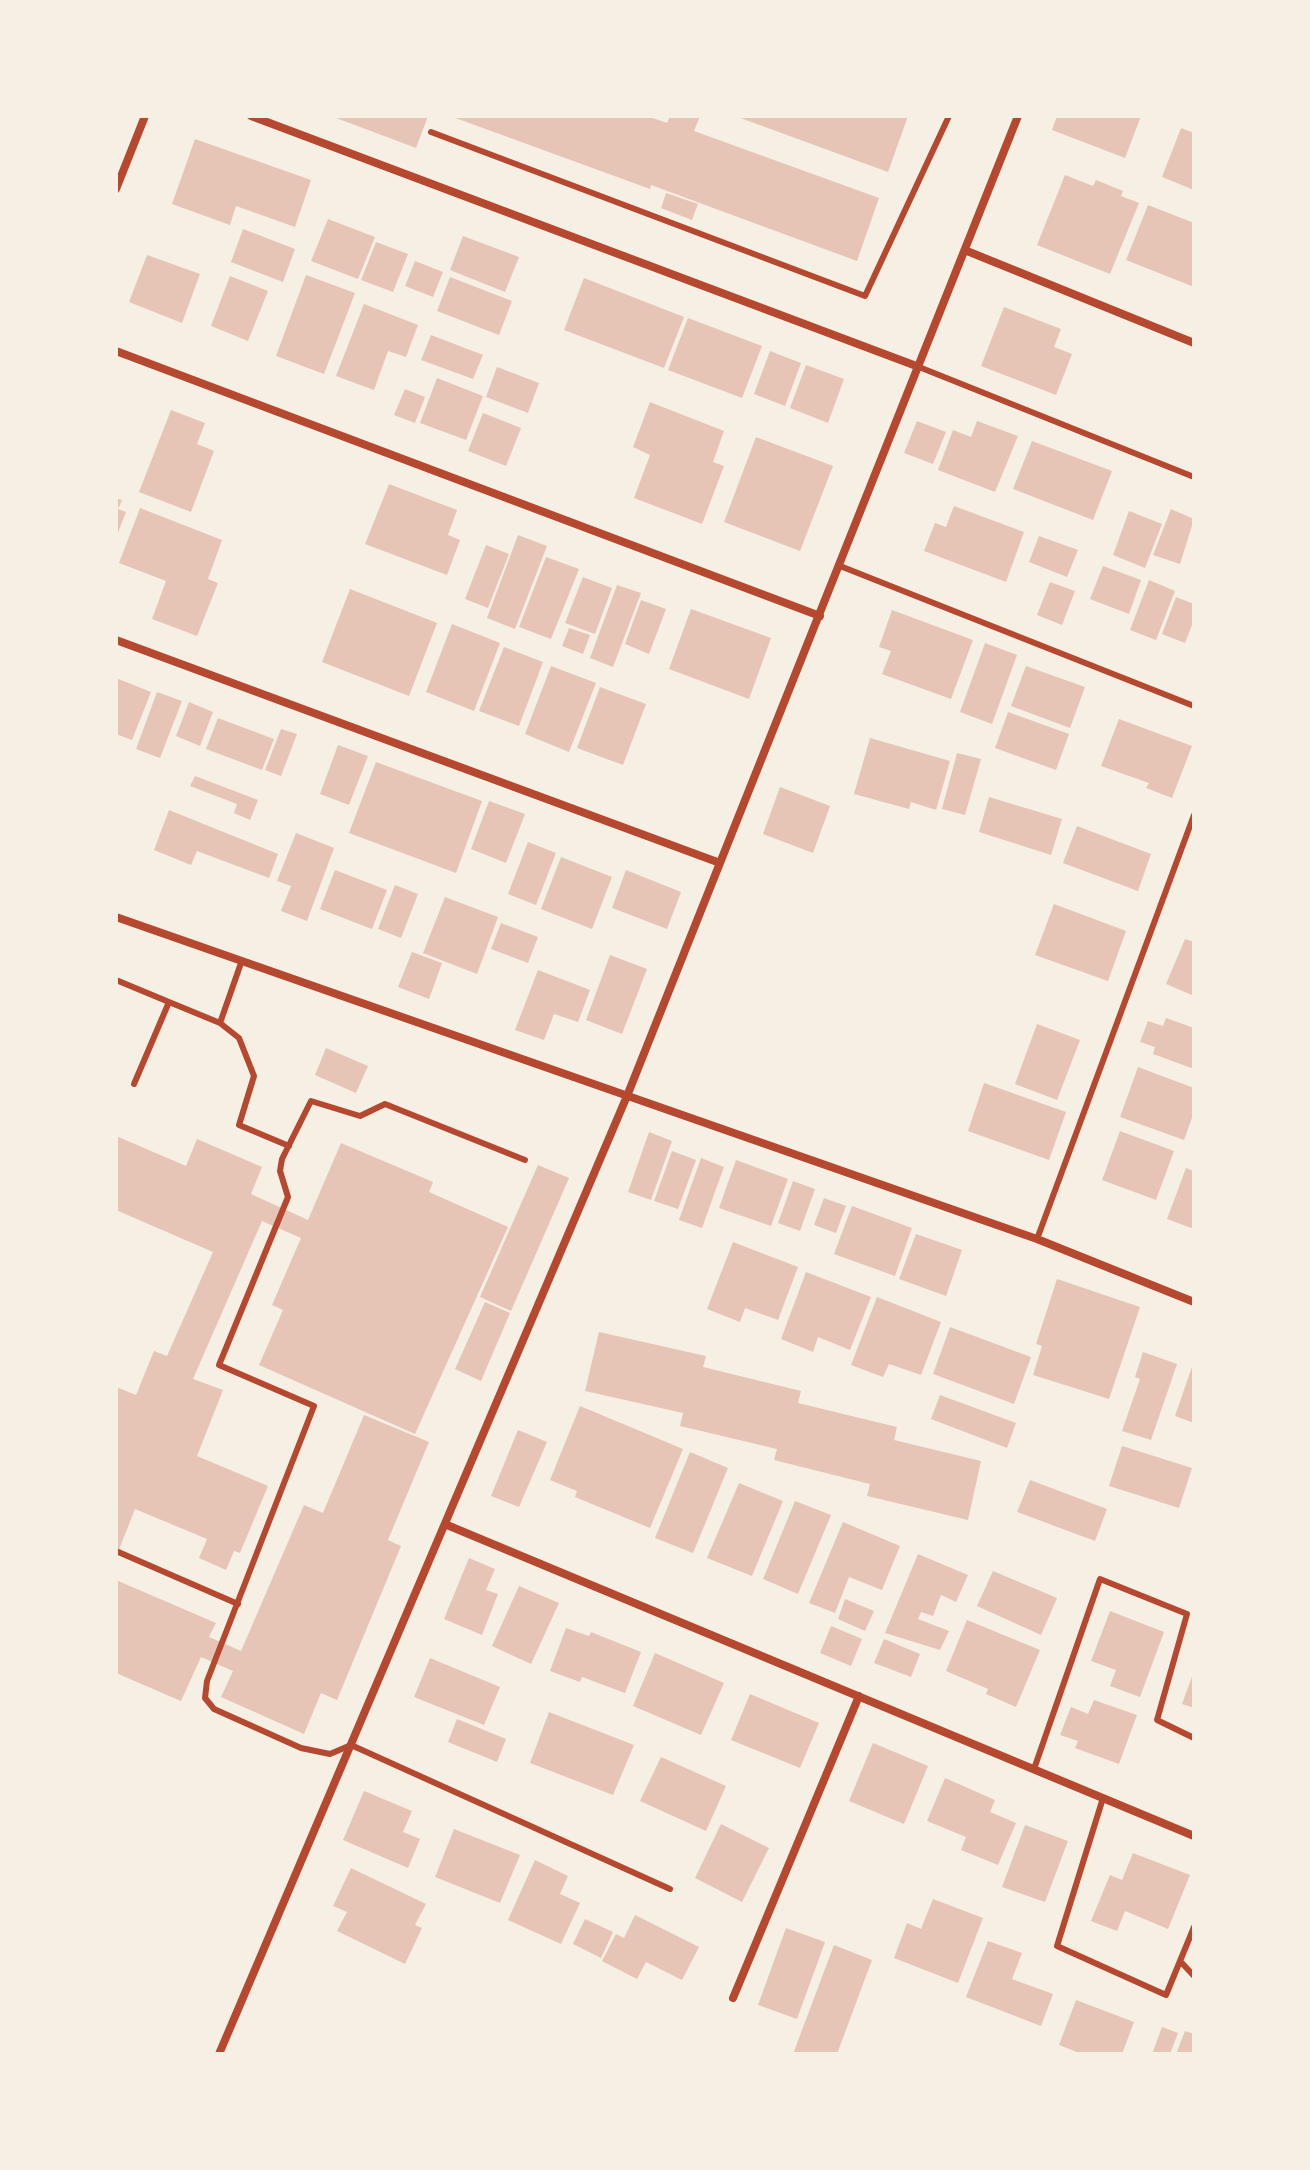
<!DOCTYPE html>
<html>
<head>
<meta charset="utf-8">
<style>
	body { margin:0 }
	#map { position:relative; width:1310px; height:2170px; overflow:hidden; background:#f6efe4; font-family:"PT Sans Narrow",sans-serif }
	canvas { display:block }
	.frame { position:absolute; inset:0; border:118px solid #f6efe4; pointer-events:none }
</style>
</head>
<body>
<div id="map">
<canvas width="1310" height="2170"></canvas>
<div class="frame"></div>
</div>
<script>
const ctx = document.querySelector('canvas').getContext('2d');
ctx.lineJoin = 'round';
function fill(path, color) { ctx.fillStyle = color; ctx.fill(path, 'evenodd'); }
const poly = rows => new Path2D(rows.map(r => 'M' + r).join(''));
function strokePath(path, color, width, dash) { ctx.strokeStyle = color; ctx.lineWidth = width; ctx.lineCap = dash ? 'butt' : 'round'; ctx.setLineDash(dash || []); ctx.stroke(path); }
fill(poly([
	[331,116,428,116,416,148],
	[450,116,647,116,667,123,670,116,700,116,694,131,879,198,857,261,651,185,650,189],
	[735,116,908,116,888,172],
	[1057,116,1141,116,1125,158,1052,130],
	[1181,128,1194,133,1194,190,1162,177],
	[195,139,311,180,295,227,236,206,230,225,172,204],
	[1065,175,1093,186,1096,180,1123,191,1121,196,1139,203,1110,274,1037,245],
	[666,193,698,204,692,220,661,208],
	[1148,205,1194,223,1194,287,1126,260],
	[328,219,375,237,358,279,311,261],
	[243,229,295,249,283,282,231,262],
	[463,236,519,257,505,292,450,270],
	[376,242,408,254,393,292,361,280],
	[147,255,200,274,182,323,129,302],
	[415,261,443,272,433,297,405,286],
	[306,275,355,293,324,374,276,356],
	[230,276,268,291,248,341,211,326],
	[450,277,512,301,499,335,437,311],
	[584,278,684,317,664,368,564,330],
	[364,304,418,325,406,357,388,351,374,390,336,376],
	[1004,307,1061,329,1054,347,1072,354,1056,395,981,366],
	[688,318,762,346,742,398,668,370],
	[431,335,483,355,473,379,421,360],
	[770,351,801,363,785,406,754,394],
	[806,365,844,379,828,423,790,408],
	[497,367,539,383,528,413,486,397],
	[437,378,483,396,466,440,420,423],
	[405,389,425,397,415,423,394,415],
	[650,402,724,431,713,462,724,466,702,524,634,498,650,455,633,447],
	[171,410,205,423,197,444,214,451,191,512,139,492],
	[483,413,521,428,506,466,468,451],
	[917,421,946,432,933,464,904,453],
	[977,421,1018,436,995,492,938,470,953,430,971,437],
	[756,437,833,466,800,551,724,522],
	[1032,441,1112,471,1093,520,1013,489],
	[389,484,457,510,448,535,460,540,447,575,365,544],
	[116,498,122,500,118,509,126,512,116,538],
	[954,506,1024,532,1006,582,924,551,935,523,946,527],
	[140,508,222,540,208,579,218,583,197,636,152,619,166,581,119,563],
	[1171,509,1194,519,1180,564,1153,555],
	[1129,511,1162,524,1145,568,1113,555],
	[518,535,547,546,515,629,487,618],
	[1039,536,1078,550,1067,577,1029,562],
	[486,545,509,554,488,608,465,599],
	[546,557,579,569,551,639,519,627],
	[1103,566,1141,580,1129,614,1090,599],
	[583,577,612,588,595,634,565,623],
	[1149,580,1175,591,1156,640,1130,630],
	[1050,582,1075,591,1062,625,1037,615],
	[617,585,641,593,613,667,590,658],
	[350,589,437,623,409,696,322,662],
	[1176,597,1194,604,1194,620,1185,643,1162,634],
	[641,600,666,609,649,654,625,644],
	[691,609,771,638,749,699,669,669],
	[892,610,973,640,951,699,882,674,891,651,879,647],
	[452,624,500,643,474,711,426,692],
	[569,628,590,635,583,654,562,646],
	[985,643,1017,655,992,724,960,712],
	[504,647,543,662,519,726,479,711],
	[551,666,596,683,569,752,525,734],
	[1026,666,1085,687,1070,728,1011,706],
	[116,678,151,692,132,740,116,734],
	[600,687,646,704,623,765,577,748],
	[157,692,182,701,160,758,136,749],
	[189,702,213,712,200,746,176,736],
	[1008,712,1069,734,1056,770,995,748],
	[218,718,274,739,262,770,206,749],
	[1119,719,1192,746,1172,798,1146,788,1149,783,1101,766],
	[281,729,297,734,281,776,265,770],
	[870,738,950,761,936,810,911,802,909,809,854,794],
	[338,745,368,756,349,805,320,794],
	[957,753,981,759,965,815,942,809],
	[376,762,482,801,456,873,349,833],
	[195,776,258,800,250,820,234,813,237,804,190,786],
	[780,787,830,806,813,853,763,834],
	[989,797,1062,819,1051,855,979,832],
	[489,801,525,814,506,863,471,849],
	[169,810,278,854,269,878,197,851,191,865,154,850],
	[1077,826,1151,854,1138,891,1063,863],
	[296,833,334,848,307,921,281,911,291,886,277,881],
	[528,842,556,853,536,905,508,894],
	[561,857,612,877,592,929,541,909],
	[335,870,387,890,372,929,320,909],
	[626,870,681,892,667,929,612,908],
	[395,885,418,894,401,938,378,929],
	[445,897,498,917,477,974,423,953],
	[1054,904,1126,931,1108,981,1035,955],
	[501,923,538,937,528,963,491,949],
	[1185,939,1194,942,1194,996,1166,984],
	[412,952,442,963,429,999,398,987],
	[610,955,647,969,622,1034,586,1020],
	[538,970,590,990,578,1022,554,1014,544,1040,515,1030],
	[1166,1018,1194,1028,1194,1069,1153,1054,1155,1047,1140,1042,1148,1021,1163,1026],
	[1037,1024,1080,1040,1057,1100,1015,1084],
	[326,1048,368,1066,356,1093,315,1075],
	[1138,1067,1194,1088,1194,1112,1184,1140,1120,1117],
	[984,1083,1066,1112,1049,1160,968,1131],
	[1120,1131,1174,1151,1156,1200,1102,1180],
	[649,1132,672,1141,651,1200,628,1192],
	[116,1136,186,1166,197,1139,262,1167,251,1194,308,1220,341,1143,433,1182,429,1192,508,1227,415,1434,259,1365,283,1310,272,1305,301,1238,262,1221,193,1379,223,1390,197,1456,268,1486,240,1553,234,1551,226,1570,199,1558,207,1539,135,1509,116,1557,116,1387,136,1395,154,1351,167,1356,213,1252,116,1210],
	[672,1151,696,1160,678,1209,654,1201],
	[701,1158,724,1167,702,1228,679,1220],
	[736,1160,788,1179,771,1226,719,1208],
	[538,1165,569,1178,511,1311,480,1297],
	[1186,1168,1194,1171,1194,1229,1167,1219],
	[793,1181,815,1189,800,1231,778,1223],
	[824,1198,846,1206,836,1233,814,1225],
	[852,1206,912,1228,895,1276,834,1254],
	[916,1234,962,1250,946,1296,899,1279],
	[733,1242,798,1267,778,1320,745,1308,740,1322,707,1309],
	[806,1272,871,1297,850,1350,818,1337,813,1352,781,1339],
	[1057,1279,1140,1307,1109,1399,1033,1375,1042,1346,1036,1344],
	[877,1297,941,1322,921,1375,889,1364,883,1377,851,1365],
	[485,1302,510,1313,481,1381,455,1369],
	[950,1327,1031,1357,1014,1404,933,1374],
	[599,1332,706,1356,703,1367,801,1391,798,1403,897,1427,894,1440,981,1461,968,1520,867,1496,870,1484,774,1460,777,1449,680,1426,683,1413,585,1391],
	[1143,1352,1177,1364,1151,1440,1122,1431,1140,1379,1135,1377],
	[1194,1361,1194,1423,1175,1416],
	[940,1395,1016,1423,1007,1448,931,1419],
	[580,1406,683,1449,650,1528,575,1497,577,1491,550,1480],
	[364,1415,429,1442,388,1540,401,1546,337,1700,321,1693,304,1734,221,1697,233,1671,201,1657,181,1701,116,1673,116,1580,216,1623,209,1637,241,1651,304,1505,323,1513],
	[518,1430,547,1442,519,1507,491,1496],
	[1122,1446,1192,1468,1179,1508,1109,1486],
	[690,1452,728,1468,693,1553,655,1538],
	[1030,1480,1107,1509,1095,1541,1017,1512],
	[739,1483,783,1501,752,1576,707,1558],
	[795,1501,831,1515,798,1594,763,1579],
	[843,1522,900,1546,882,1590,849,1577,835,1613,809,1603],
	[918,1554,968,1575,956,1602,941,1595,933,1616,921,1612,918,1619,949,1631,940,1650,885,1633],
	[469,1558,495,1569,486,1590,498,1594,482,1635,444,1619],
	[993,1571,1057,1598,1041,1635,977,1606],
	[519,1586,559,1603,531,1664,492,1646],
	[845,1599,874,1611,865,1631,838,1619],
	[1110,1611,1164,1632,1140,1697,1110,1686,1116,1670,1091,1661],
	[967,1620,1040,1650,1016,1707,986,1694,988,1689,946,1671],
	[831,1626,862,1639,851,1666,820,1653],
	[566,1628,589,1636,591,1632,641,1652,625,1693,582,1677,580,1682,550,1671],
	[884,1639,920,1654,911,1677,874,1663],
	[655,1653,724,1683,701,1735,633,1706],
	[430,1658,500,1687,484,1725,414,1697],
	[1194,1671,1194,1708,1182,1704],
	[750,1694,819,1723,800,1768,731,1740],
	[1094,1700,1137,1715,1119,1764,1075,1748,1078,1741,1060,1735,1071,1707,1088,1714],
	[549,1712,634,1745,613,1795,530,1763],
	[457,1719,506,1739,497,1762,448,1742],
	[873,1743,928,1766,904,1824,849,1801],
	[661,1757,726,1786,706,1831,640,1801],
	[945,1778,995,1800,990,1812,1016,1823,998,1865,961,1850,966,1837,927,1821],
	[364,1791,412,1811,403,1832,420,1839,408,1868,343,1840],
	[721,1824,769,1848,742,1902,695,1878],
	[1025,1825,1068,1841,1045,1902,1002,1887],
	[454,1829,520,1855,500,1903,435,1877],
	[1133,1853,1190,1875,1168,1929,1125,1911,1117,1931,1091,1921,1110,1875,1122,1880],
	[535,1860,568,1876,560,1894,580,1903,561,1944,508,1920],
	[351,1868,426,1904,415,1925,422,1928,405,1964,337,1931,347,1912,333,1906],
	[933,1899,983,1918,958,1983,894,1958,907,1923,921,1929],
	[635,1915,699,1947,682,1980,646,1962,637,1979,602,1961,616,1934,624,1938],
	[585,1919,613,1932,601,1958,573,1944],
	[786,1928,825,1942,797,2019,758,2005],
	[988,1941,1022,1953,1012,1979,1053,1994,1041,2026,966,1997],
	[834,1945,872,1960,837,2054,793,2054],
	[1076,2000,1134,2022,1122,2054,1082,2054,1059,2045],
	[1162,2027,1178,2033,1170,2054,1152,2054],
	[1185,2031,1194,2034,1194,2054,1176,2054]
]), '#e6c5b7');
strokePath(poly([
	[431,132,865,296,949,116],
	[919,367,1194,477],
	[840,566,1194,706],
	[116,980,169,1002],
	[220,1023,241,963],
	[134,1084,169,1002,220,1023,239,1038,254,1076,239,1125,289,1146],
	[525,1160,385,1104,360,1116,311,1101,282,1159,280,1171,288,1197,219,1365,314,1406,207,1681,205,1698,214,1709,301,1748,330,1754,351,1745,670,1889],
	[1037,1239,1194,815],
	[116,1551,238,1604],
	[1034,1769,1100,1579,1187,1614,1157,1720,1194,1738],
	[1103,1798,1057,1946,1166,1995,1194,1927],
	[1180,1961,1194,1976]
]), '#b5482f', 6);
strokePath(poly([
	[251,116,919,367],
	[116,189,145,116],
	[967,251,1194,343],
	[116,351,820,616],
	[116,640,720,863],
	[116,917,1037,1239,1194,1302],
	[447,1525,1194,1836],
	[733,1998,859,1696],
	[219,2054,627,1096,1018,116]
]), '#b5482f', 8);
</script>
</body>
</html>
